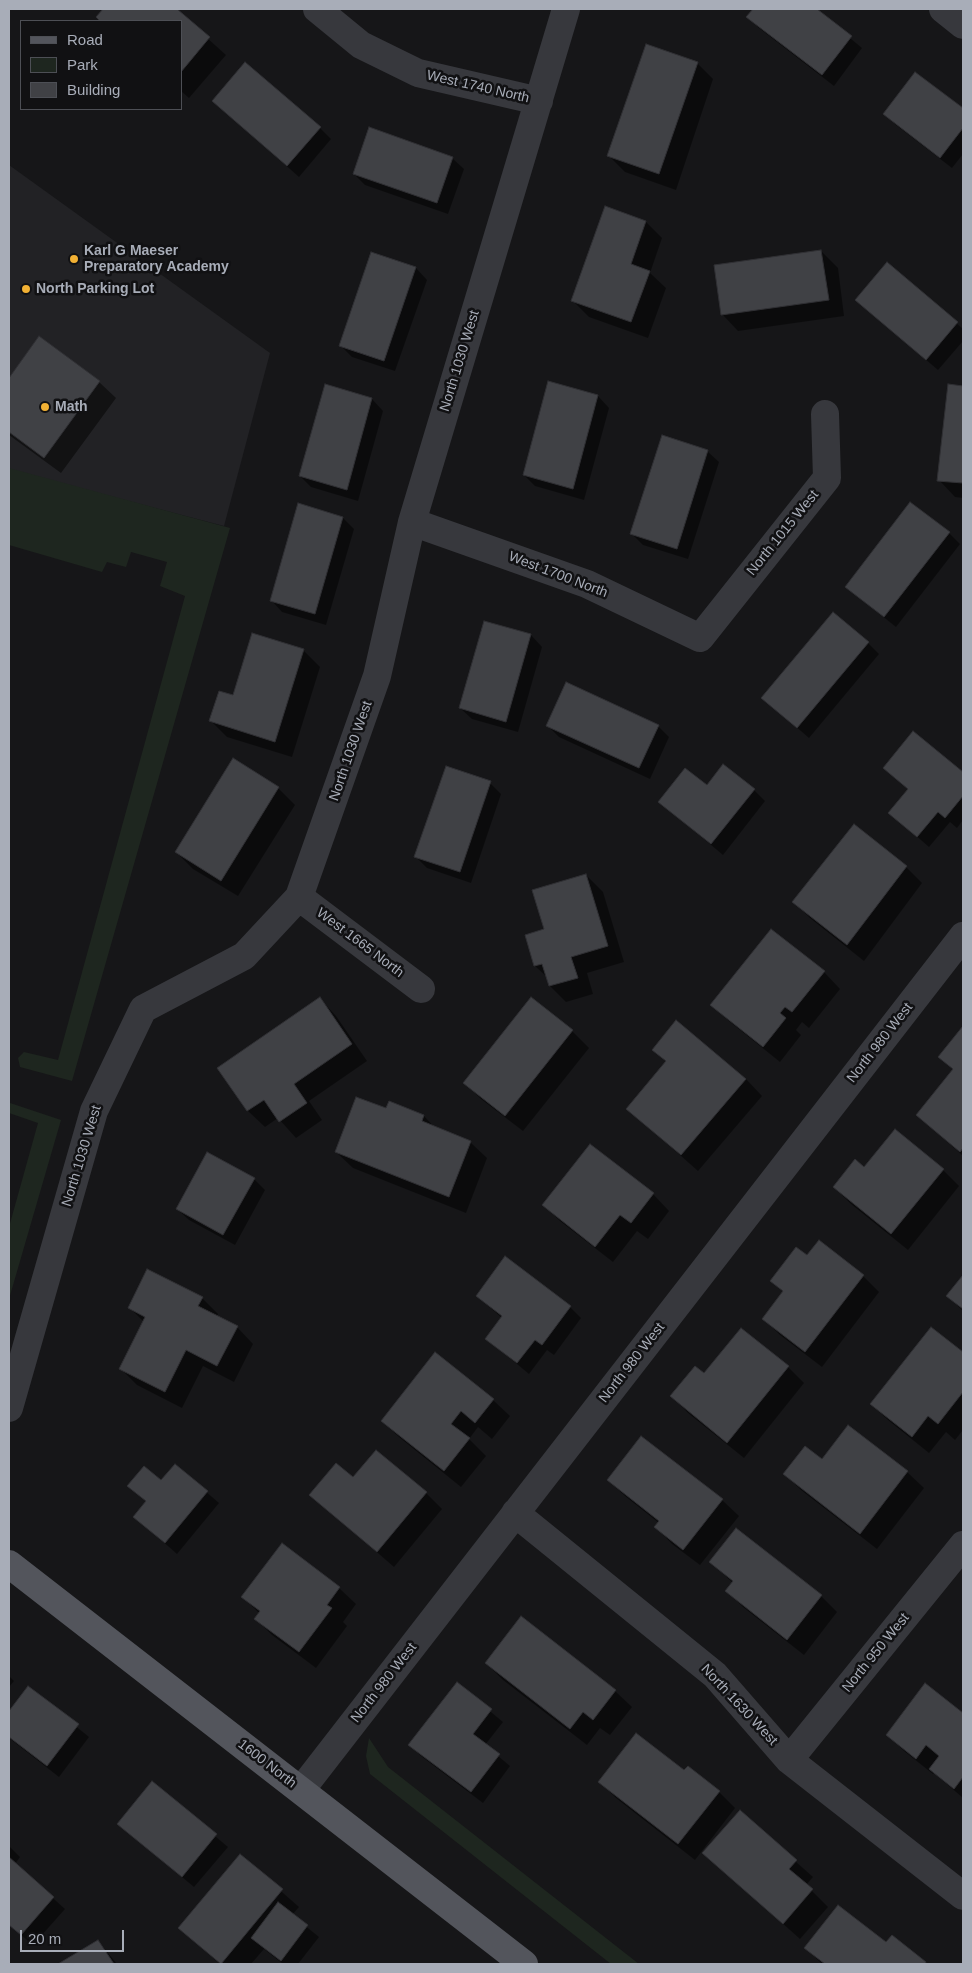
<!DOCTYPE html>
<html>
<head>
<meta charset="utf-8">
<style>
	body { margin:0 }
	#map { position:relative; width:972px; height:1973px; overflow:hidden; background:#161618; font-family:Helvetica,sans-serif }
	canvas { display:block }
	.frame { position:absolute; inset:0; border:10px solid #a8adb8; pointer-events:none }
	.legend { position:absolute; left:20px; top:20px; width:162px; height:90px; box-sizing:border-box; background:#111113; border:1px solid #4d4f55; margin:0; padding:6px 9px; list-style:none; font-size:15px; color:#a8adb8 }
	.legend li { display:flex; align-items:center; gap:10px; height:25px }
	.legend b { width:25px; border:1px solid #4d4f55 }
	.scale { position:absolute; left:20px; top:1930px; width:104px; height:22px; box-sizing:border-box; border:2px solid #a8adb8; border-top:0; padding-left:6px; font-size:15px; line-height:18px; white-space:nowrap; color:#a8adb8; -webkit-text-stroke:4px #111113; paint-order:stroke }
</style>
</head>
<body>
<div id="map">
<canvas width="972" height="1973"></canvas>
<div class="frame"></div>
<ul class="legend">
<li><b style="height:6px;background:#53555c"></b>Road</li>
<li><b style="height:14px;background:#1e261f"></b>Park</li>
<li><b style="height:14px;background:#404145"></b>Building</li>
</ul>
<div class="scale">20 m</div>
</div>
<script>
const ctx = document.querySelector('canvas').getContext('2d');
ctx.lineJoin = 'round';
function fill(path, color) { ctx.fillStyle = color; ctx.fill(path, 'evenodd'); }
const poly = rows => new Path2D(rows.map(r => 'M' + r).join(''));
function strokePath(path, color, width, dash) { ctx.strokeStyle = color; ctx.lineWidth = width; ctx.lineCap = dash ? 'butt' : 'round'; ctx.setLineDash(dash || []); ctx.stroke(path); }
function write(font, color, halo, rows, align = 'center') {
  ctx.font = font + ' Helvetica,sans-serif'; ctx.lineWidth = 5; ctx.setLineDash([]); ctx.textBaseline = 'middle'; ctx.strokeStyle = halo; ctx.fillStyle = color; for (const [text, x, y, turn = 0] of rows) {
    ctx.save(); ctx.translate(x, y); ctx.rotate((+turn || 0) * Math.PI / 180); ctx.textAlign = isNaN(turn) ? turn : align; if (halo) ctx.strokeText(text, 0, 0); ctx.fillText(text, 0, 0); ctx.restore();
  }
}
fill(poly([
	[9,165,270,353,224,526,9,470]
]), '#222225');
fill(poly([
	[9,468,230,528,72,1081,20,1067,18,1058,24,1052,58,1060,185,596,160,586,167,562,131,552,126,567,107,562,102,572,9,545],
	[10,1103,61,1120,9,1299,9,1227,38,1123,9,1113],
	[369,1738,388,1767,639,1964,611,1964,370,1774,366,1756]
]), '#1e261f');
fill(poly([
	[104,9,175,9,226,55,189,98,181,91,181,21,102,21,97,17],
	[754,9,815,9,862,48,834,86,759,28,748,17],
	[697,63,713,79,676,190,625,172,609,156],
	[915,74,963,110,963,154,952,168,896,125,885,114],
	[213,101,320,128,331,139,299,177],
	[452,158,464,169,448,214,365,185,354,174],
	[646,222,662,238,650,273,666,288,648,338,589,317,573,301],
	[821,251,838,268,844,316,738,331,722,314],
	[887,263,963,329,963,341,938,370,856,300],
	[416,268,427,280,395,371,352,357,340,345],
	[40,338,99,382,116,398,61,473,9,435,9,380],
	[549,383,598,396,609,408,584,500,535,486,524,475],
	[949,385,963,387,963,498,955,497,939,480],
	[372,399,383,411,358,501,311,487,300,476],
	[707,451,719,462,688,559,643,545,632,534],
	[343,518,354,529,326,625,282,612,271,600],
	[949,533,960,544,896,627,846,587],
	[485,622,531,635,542,647,518,732,472,719,460,708],
	[868,643,879,654,809,738,763,698],
	[303,650,320,667,292,757,227,737,211,721,234,697],
	[548,726,658,726,669,737,650,779,559,737],
	[914,733,963,774,963,820,957,828,950,822,929,847,890,813,909,790,884,767],
	[490,783,501,794,471,883,427,868,416,857],
	[707,787,754,790,765,801,723,855,660,802],
	[278,788,295,805,238,896,193,869,176,852],
	[906,867,922,883,864,961,810,918,794,902],
	[586,875,603,892,624,962,587,973,593,994,566,1002,550,986,548,978,535,966,546,930],
	[824,972,840,989,809,1028,802,1022,796,1030,801,1035,780,1062,729,1021,712,1005],
	[320,999,336,1016,367,1061,309,1101,322,1120,296,1138,278,1118,265,1127,248,1111,219,1068],
	[531,999,572,1031,589,1048,523,1131,481,1099,465,1083],
	[963,1028,963,1156,918,1115,954,1071,940,1056],
	[654,1050,746,1079,762,1096,698,1171,628,1109,666,1062],
	[387,1110,424,1116,436,1129,470,1142,487,1158,466,1213,353,1168,336,1152],
	[864,1168,943,1170,959,1186,908,1250,851,1204,834,1187],
	[254,1179,265,1190,235,1245,189,1220,177,1209],
	[653,1194,669,1211,648,1239,637,1231,613,1262,560,1221,544,1205],
	[808,1257,863,1276,879,1292,822,1367,780,1335,764,1319,784,1293,772,1281],
	[963,1277,963,1311,948,1296],
	[477,1296,570,1307,581,1318,554,1355,547,1350,529,1374,487,1339,502,1318],
	[202,1298,218,1314,217,1317,237,1327,253,1344,234,1382,203,1366,182,1408,137,1385,121,1369,144,1322,130,1308],
	[931,1328,963,1354,963,1430,955,1440,946,1432,929,1453,888,1420,871,1404],
	[435,1354,493,1400,510,1416,492,1439,478,1427,469,1439,486,1456,461,1487,399,1437,382,1421],
	[788,1367,804,1383,744,1458,688,1413,672,1396,704,1375],
	[849,1426,907,1472,924,1488,877,1549,801,1490,785,1474,822,1461],
	[175,1465,219,1503,177,1554,135,1517,147,1502,129,1486,162,1482],
	[353,1479,426,1493,442,1509,394,1567,311,1495],
	[608,1480,722,1500,739,1516,700,1565,672,1544,656,1527,659,1523,625,1496],
	[282,1544,339,1588,356,1604,343,1622,347,1626,316,1668,272,1635,256,1619,260,1614,242,1596],
	[711,1562,821,1596,837,1612,804,1655,743,1607,727,1591,733,1583],
	[486,1663,615,1691,632,1707,610,1735,600,1728,587,1745,503,1680],
	[9,1676,14,1681,9,1687],
	[457,1684,503,1722,485,1745,510,1766,483,1803,421,1756,410,1745],
	[926,1685,963,1714,963,1798,934,1773,933,1774,904,1751,887,1734],
	[29,1688,89,1737,59,1777,9,1738,9,1713],
	[685,1772,719,1792,735,1808,695,1860,616,1798,600,1782],
	[152,1783,228,1847,194,1887,118,1824],
	[740,1812,813,1877,806,1885,828,1907,800,1939,704,1853],
	[9,1846,20,1857,15,1864,65,1909,33,1945,9,1925],
	[240,1855,299,1907,292,1915,319,1937,298,1964,283,1964,264,1949,251,1964,220,1964,179,1928],
	[892,1937,926,1964,822,1964,806,1948,886,1944],
	[98,1941,117,1964,61,1964]
]), '#0007');
const building = poly([
	[103,9,177,9,210,37,181,72,181,21,100,21,96,17,103,9],
	[753,9,817,9,852,36,822,75,746,17,753,9],
	[646,44,698,62,659,174,607,156,646,44],
	[245,62,321,127,287,166,212,101,245,62],
	[915,72,963,108,963,128,940,158,883,114,915,72],
	[369,127,453,157,437,203,353,174,369,127],
	[605,206,646,221,631,264,650,271,631,322,571,301,605,206],
	[821,250,829,300,721,315,714,265,821,250],
	[371,252,416,267,384,361,339,346,371,252],
	[887,262,958,322,926,360,855,300,887,262],
	[39,336,100,381,44,458,9,432,9,378,39,336],
	[548,381,598,395,573,489,523,475,548,381],
	[325,384,372,398,347,490,299,476,325,384],
	[948,384,963,386,963,483,937,481,948,384],
	[662,435,708,450,677,549,630,534,662,435],
	[910,502,950,532,884,617,845,587,910,502],
	[298,503,343,517,315,614,270,601,298,503],
	[833,612,869,642,797,728,761,698,833,612],
	[484,621,531,634,506,722,459,708,484,621],
	[252,633,304,649,275,742,209,721,219,691,233,695,252,633],
	[566,682,659,725,639,768,546,726,566,682],
	[913,731,963,772,963,796,945,818,938,812,917,837,888,813,908,789,883,768,913,731],
	[233,758,279,787,221,881,175,852,233,758],
	[723,764,755,789,711,844,658,802,685,768,707,785,723,764],
	[446,766,491,781,460,872,414,857,446,766],
	[854,824,907,866,847,945,792,902,854,824],
	[586,874,608,946,571,957,578,978,549,986,542,964,534,966,525,935,544,929,532,890,586,874],
	[771,929,825,971,792,1012,785,1007,780,1013,786,1018,763,1047,710,1005,771,929],
	[320,997,352,1044,294,1084,307,1103,279,1122,264,1100,247,1111,217,1068,320,997],
	[531,997,573,1030,505,1116,463,1083,531,997],
	[676,1020,746,1079,681,1155,626,1109,666,1061,652,1050,676,1020],
	[963,1026,963,1148,960,1152,916,1115,953,1069,938,1057,963,1026],
	[356,1097,386,1108,389,1101,424,1115,422,1121,471,1141,449,1197,335,1152,356,1097],
	[895,1129,944,1169,891,1234,833,1187,855,1159,864,1167,895,1129],
	[590,1144,654,1193,631,1223,620,1215,595,1247,542,1205,590,1144],
	[207,1152,255,1178,223,1235,176,1209,207,1152],
	[819,1240,864,1275,805,1352,762,1319,783,1291,770,1281,796,1247,807,1255,819,1240],
	[505,1256,571,1306,542,1345,535,1340,517,1363,485,1339,502,1316,476,1296,505,1256],
	[147,1269,203,1297,198,1306,238,1326,217,1366,186,1350,165,1392,119,1369,145,1317,128,1308,147,1269],
	[963,1275,963,1309,946,1296,963,1275],
	[931,1327,963,1352,963,1392,938,1424,928,1416,912,1437,870,1404,931,1327],
	[741,1328,789,1366,727,1443,670,1396,695,1366,704,1373,741,1328],
	[435,1352,494,1399,475,1423,461,1411,451,1424,470,1438,444,1471,381,1421,435,1352],
	[848,1425,908,1471,860,1534,783,1474,805,1446,822,1459,848,1425],
	[641,1436,723,1499,683,1550,654,1527,659,1521,607,1480,641,1436],
	[376,1450,427,1492,377,1552,309,1495,336,1463,353,1477,376,1450],
	[175,1464,208,1491,165,1543,133,1517,146,1501,127,1486,144,1466,161,1480,175,1464],
	[736,1528,822,1595,787,1640,725,1591,733,1581,709,1562,736,1528],
	[282,1543,340,1587,327,1605,332,1608,299,1652,254,1619,260,1611,241,1597,282,1543],
	[521,1616,616,1690,593,1720,583,1712,570,1729,485,1663,521,1616],
	[457,1682,492,1709,473,1734,500,1754,471,1792,408,1745,457,1682],
	[925,1683,963,1713,963,1777,954,1789,929,1769,939,1756,926,1745,916,1759,886,1735,925,1683],
	[28,1686,79,1724,47,1766,9,1737,9,1711,28,1686],
	[636,1733,684,1770,688,1766,720,1791,678,1844,598,1782,636,1733],
	[152,1781,217,1834,182,1877,117,1824,152,1781],
	[740,1810,797,1860,789,1869,813,1889,783,1924,702,1853,740,1810],
	[240,1854,283,1889,221,1964,178,1928,240,1854],
	[9,1857,54,1897,21,1935,9,1925,9,1857],
	[278,1902,308,1925,281,1961,251,1938,278,1902],
	[838,1905,886,1942,892,1935,926,1962,925,1964,825,1964,804,1948,838,1905],
	[98,1940,114,1964,58,1964,98,1940]
]);
fill(building, '#404145');
strokePath(building, '#303034', 1);
strokePath(poly([
	[317,9,361,45,418,73,539,101],
	[943,9,963,25],
	[412,522,587,584,700,638,827,478,825,414],
	[299,897,421,989],
	[9,1408,94,1111,143,1009,244,956,299,897,377,676,412,522,566,9],
	[515,1513,715,1675,789,1760,963,1896],
	[789,1760,963,1545],
	[301,1790,963,936]
]), '#37383d', 28);
strokePath(poly([
	[9,1564,524,1964]
]), '#53555c', 28);
for (const [x, y, r, color] of [
	[74,259,5,"#f2b134"],
	[26,289,5,"#f2b134"],
	[45,407,5,"#f2b134"]
]) { const dot = new Path2D(); dot.arc(x, y, r, 0, 2 * Math.PI); ctx.fillStyle = color; ctx.fill(dot); strokePath(dot, '#111113', 2); }
write('14px', '#a8adb8', '#111113', [
	["West 1740 North",478,87,13],
	["North 1030 West",460,361,-73],
	["North 1015 West",783,533,-51],
	["West 1700 North",558,575,21],
	["North 1030 West",351,751,-71],
	["West 1665 North",360,943,37],
	["North 980 West",880,1043,-52],
	["North 1030 West",82,1156,-73],
	["North 980 West",632,1363,-52],
	["North 950 West",876,1653,-51],
	["North 980 West",384,1683,-52],
	["North 1630 West",739,1705,47],
	["1600 North",267,1764,38]
]);
write('bold 14px', '#a8adb8', '#111113', [
	["Karl G Maeser",84,251],
	["Preparatory Academy",84,267],
	["North Parking Lot",36,289],
	["Math",55,407]
], 'left');
</script>
</body>
</html>
